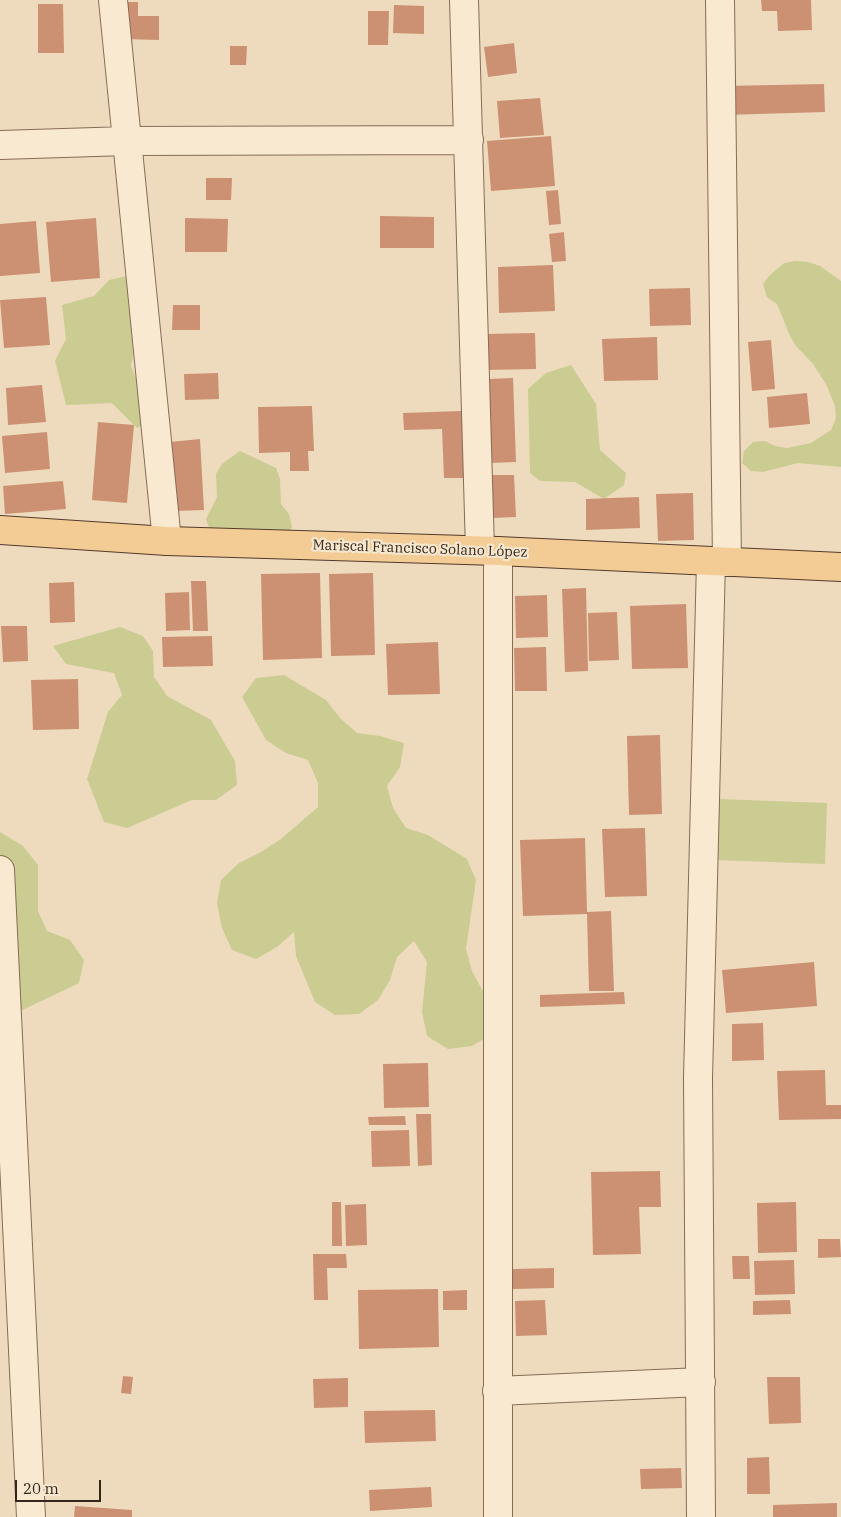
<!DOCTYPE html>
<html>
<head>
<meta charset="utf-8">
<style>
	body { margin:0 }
	#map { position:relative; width:841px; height:1517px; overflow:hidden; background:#eedbbe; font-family:"IBM Plex Serif",serif }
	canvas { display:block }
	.scale { position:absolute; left:15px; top:1480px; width:86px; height:22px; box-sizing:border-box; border:2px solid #35261c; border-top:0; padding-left:6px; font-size:15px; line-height:18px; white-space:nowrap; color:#35261c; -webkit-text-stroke:4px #f5e6ce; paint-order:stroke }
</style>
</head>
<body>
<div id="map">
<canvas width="841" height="1517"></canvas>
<div class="scale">20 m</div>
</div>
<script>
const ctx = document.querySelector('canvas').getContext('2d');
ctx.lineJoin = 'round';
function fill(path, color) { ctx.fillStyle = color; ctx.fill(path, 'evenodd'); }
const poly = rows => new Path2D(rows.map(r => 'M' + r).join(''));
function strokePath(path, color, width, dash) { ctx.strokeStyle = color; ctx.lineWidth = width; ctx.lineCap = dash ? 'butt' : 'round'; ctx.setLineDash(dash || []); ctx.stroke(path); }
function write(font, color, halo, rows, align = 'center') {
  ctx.font = font + ' "IBM Plex Serif",serif'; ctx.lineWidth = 4.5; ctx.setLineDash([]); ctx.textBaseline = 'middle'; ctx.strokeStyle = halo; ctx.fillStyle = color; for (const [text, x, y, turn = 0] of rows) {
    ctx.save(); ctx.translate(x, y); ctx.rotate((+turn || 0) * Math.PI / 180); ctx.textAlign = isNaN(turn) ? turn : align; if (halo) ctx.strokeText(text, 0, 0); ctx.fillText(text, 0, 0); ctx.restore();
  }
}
fill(poly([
	[796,261,808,262,820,266,841,281,841,467,798,463,763,472,751,471,742,463,744,451,753,442,765,441,775,446,787,448,811,443,831,430,836,418,835,406,826,384,813,364,796,346,790,336,777,304,767,297,763,284,770,275,784,263],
	[132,275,144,306,131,366,149,410,148,422,137,428,112,403,66,405,55,361,66,339,62,305,94,296,109,280],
	[571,365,596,404,600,450,626,473,624,485,604,499,575,482,540,481,530,473,528,389,546,373],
	[240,451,276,468,280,479,281,504,289,514,292,526,289,538,210,530,206,519,217,497,216,474,222,464],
	[120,627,143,636,153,651,154,677,167,696,211,720,235,761,237,785,216,800,192,800,127,828,104,822,87,779,108,712,122,695,114,673,66,664,53,646],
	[284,675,326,700,340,718,357,733,380,736,404,743,400,767,387,786,393,808,406,828,428,835,467,859,476,880,466,949,472,971,494,1012,492,1034,472,1046,448,1049,427,1036,422,1012,427,962,414,941,397,957,390,980,378,1000,359,1014,335,1015,315,1002,296,956,294,932,277,947,256,959,232,950,222,928,217,903,221,880,239,863,261,852,281,839,318,807,318,783,308,760,286,753,266,740,242,697,256,678],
	[719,799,827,803,825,864,717,860],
	[0,832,23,846,38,865,38,911,47,931,70,940,84,960,79,983,16,1013,0,1009]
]), '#cacc92');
fill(poly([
	[761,0,811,0,812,30,778,31,777,11,762,11],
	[124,2,138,2,138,16,159,16,159,40,123,39],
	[38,4,63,4,64,53,38,53],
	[394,5,424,6,424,34,393,33],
	[368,11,389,11,388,45,368,45],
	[514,43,517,73,488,77,484,47],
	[230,46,247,46,246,65,230,65],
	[824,84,825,112,724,115,723,86],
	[540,98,544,135,500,138,497,101],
	[551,136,555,186,491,191,487,141],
	[206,178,232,178,231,200,206,200],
	[558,190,561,224,549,225,546,191],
	[380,216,434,217,434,248,380,248],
	[96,218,100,278,51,282,46,222],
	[185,218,228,219,227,252,185,252],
	[36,221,40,273,0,276,0,224],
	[564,232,566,261,552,262,549,234],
	[553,265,555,311,499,313,498,267],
	[690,288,691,325,650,326,649,289],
	[46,297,50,345,4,348,0,300],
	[173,305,200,305,200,330,172,330],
	[535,333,536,369,485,370,484,334],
	[657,337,658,380,604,381,602,339],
	[771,340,775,389,752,391,748,342],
	[218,373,219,399,185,400,184,374],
	[513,378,516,462,490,463,488,379],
	[42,385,46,422,8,425,6,388],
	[807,393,810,424,769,428,767,397],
	[312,406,314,451,308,451,309,471,290,471,290,452,259,453,258,407],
	[462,411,464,478,444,478,442,429,404,430,403,413],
	[98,422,134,425,127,503,92,500],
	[47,432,50,469,5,473,2,436],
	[200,439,204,510,175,511,170,442],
	[490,475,514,475,516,517,491,518],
	[63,481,66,509,5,514,3,486],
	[693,493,694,540,658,541,656,494],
	[639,497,640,528,586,530,586,499],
	[320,573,322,658,263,660,261,574],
	[373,573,375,655,331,656,329,574],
	[191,581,206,581,208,631,193,631],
	[74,582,75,622,50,623,49,583],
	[586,588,588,671,565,672,562,589],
	[189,592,190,630,166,631,165,593],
	[547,595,548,637,516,638,515,596],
	[686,604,688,668,632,669,630,606],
	[617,612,619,660,589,661,588,613],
	[1,626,27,626,28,661,3,662],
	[212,636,213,666,163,667,162,637],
	[438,642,440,694,388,695,386,644],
	[546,647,547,691,515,691,514,648],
	[78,679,79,729,33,730,31,680],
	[660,735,662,814,629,815,627,736],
	[645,828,647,896,605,897,602,829],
	[585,838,587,912,611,911,614,991,589,991,587,914,523,916,520,840],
	[814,962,817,1006,726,1013,722,970],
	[624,992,625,1004,540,1007,540,995],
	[763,1023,764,1060,732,1061,732,1024],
	[428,1063,429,1107,384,1108,383,1064],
	[825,1070,826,1105,841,1105,841,1119,779,1120,777,1071],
	[416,1114,431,1114,432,1165,418,1166],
	[405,1116,406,1125,369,1125,368,1117],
	[409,1130,410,1166,372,1167,371,1131],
	[660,1171,661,1207,639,1207,641,1254,593,1255,591,1172],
	[332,1202,341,1202,342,1246,332,1246],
	[796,1202,797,1252,758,1253,757,1203],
	[366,1204,367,1245,346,1246,345,1205],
	[818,1239,840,1239,841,1257,818,1258],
	[313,1254,346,1254,347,1268,327,1268,328,1300,314,1300],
	[732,1256,749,1256,750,1279,733,1279],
	[794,1260,795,1294,755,1295,754,1261],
	[554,1268,554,1288,513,1289,513,1269],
	[438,1289,439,1347,359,1349,358,1290],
	[467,1290,467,1310,443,1310,443,1291],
	[545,1300,547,1335,516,1336,515,1301],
	[790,1300,791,1314,753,1315,753,1301],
	[123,1376,133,1377,131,1394,121,1393],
	[767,1377,800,1377,801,1423,769,1424],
	[348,1378,348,1407,314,1408,313,1379],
	[435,1410,436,1441,365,1443,364,1411],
	[769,1457,770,1494,747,1494,747,1458],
	[681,1468,682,1488,641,1489,640,1469],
	[431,1487,432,1507,370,1511,369,1490],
	[837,1503,837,1517,773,1517,773,1505],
	[75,1506,132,1510,132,1517,74,1517]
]), '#cc9073');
const minor = poly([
	[113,0,167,541],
	[464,0,480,550],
	[720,0,727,562],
	[0,145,127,141,469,140],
	[498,551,498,1517],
	[0,870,31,1517],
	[497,1391,701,1382],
	[701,1517,698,1078,711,561]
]);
const major = poly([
	[0,530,167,541,498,551,841,567]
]);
strokePath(minor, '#866b57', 30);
strokePath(major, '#533a2b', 30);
strokePath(minor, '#f9e9d1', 28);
strokePath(major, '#f2cc94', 28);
write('14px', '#35261c', '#f5e6ce', [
	["Mariscal Francisco Solano López",420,549,2]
]);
</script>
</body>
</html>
